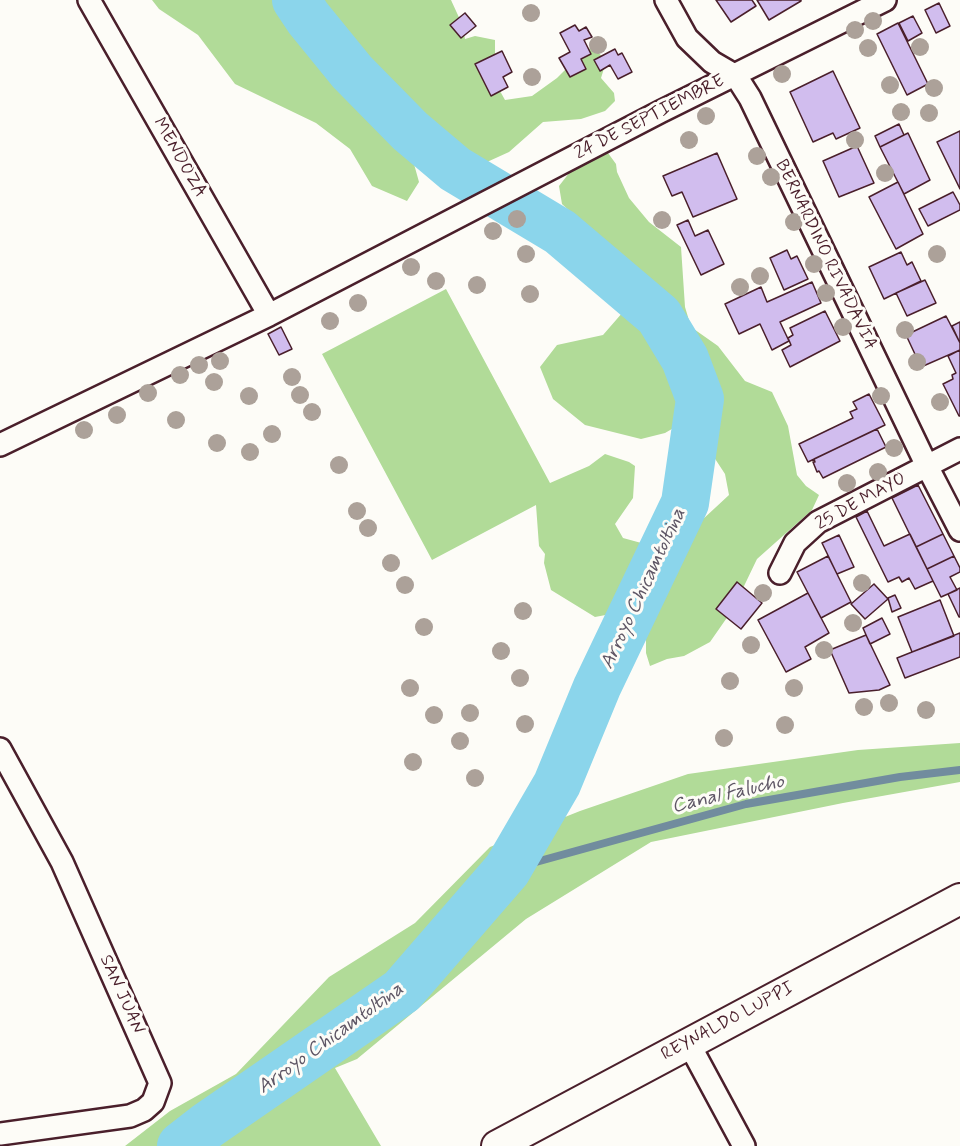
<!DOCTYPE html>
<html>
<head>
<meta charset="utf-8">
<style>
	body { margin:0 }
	canvas { display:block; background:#fdfcf7 }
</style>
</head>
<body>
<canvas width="960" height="1146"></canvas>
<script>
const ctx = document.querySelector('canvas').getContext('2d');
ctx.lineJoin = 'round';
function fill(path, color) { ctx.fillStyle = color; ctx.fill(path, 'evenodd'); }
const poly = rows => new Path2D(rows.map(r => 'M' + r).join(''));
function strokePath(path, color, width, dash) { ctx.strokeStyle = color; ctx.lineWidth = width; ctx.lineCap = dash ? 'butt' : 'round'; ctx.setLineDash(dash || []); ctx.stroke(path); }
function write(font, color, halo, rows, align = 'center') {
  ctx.font = font + ' Mynerve,sans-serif'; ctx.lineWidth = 6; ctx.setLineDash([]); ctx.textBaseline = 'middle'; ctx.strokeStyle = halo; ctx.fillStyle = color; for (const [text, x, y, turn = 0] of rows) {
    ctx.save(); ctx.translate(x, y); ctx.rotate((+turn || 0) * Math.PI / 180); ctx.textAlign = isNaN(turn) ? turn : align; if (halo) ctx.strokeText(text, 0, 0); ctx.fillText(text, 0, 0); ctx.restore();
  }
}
fill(poly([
	[152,0,451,0,462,24,465,39,475,36,495,40,495,82,505,100,532,96,557,78,575,60,583,48,596,49,606,62,601,78,614,93,615,101,605,111,581,119,543,122,509,152,487,162,467,156,450,144,414,164,419,182,407,201,372,186,350,149,316,123,235,84,198,35,159,9],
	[604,150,608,153,616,164,617,172,629,198,649,222,681,247,685,307,691,327,718,346,745,381,772,392,788,426,797,475,806,486,819,495,812,510,757,559,733,609,710,642,684,656,667,659,650,666,646,653,646,639,616,613,595,617,551,590,544,563,545,554,539,546,536,505,432,560,322,354,446,289,550,483,589,466,605,454,629,462,635,466,633,498,615,524,623,538,645,544,688,533,729,495,725,474,689,419,665,433,641,439,585,425,553,399,540,367,557,345,603,335,623,312,639,289,630,268,562,204,559,186,573,168],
	[960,743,960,782,843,803,651,842,526,919,357,1059,335,1068,381,1146,125,1146,170,1111,236,1074,329,977,415,923,490,847,580,811,688,774,858,750]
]), '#b1db98');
strokePath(poly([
	[507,870,746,804,900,777,960,770]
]), '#718c9e', 8);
strokePath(poly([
	[181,1146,208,1125,402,991,507,870,557,784,597,687,685,503,700,399,685,359,659,316,560,232,455,169,410,131,352,72,308,18,296,0]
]), '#8bd5eb', 48);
const building = poly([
	[716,0,752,0,756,6,731,22,716,0],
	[757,0,801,0,801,1,769,20,757,0],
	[939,3,950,26,936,33,925,10,939,3],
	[465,13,476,26,461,38,450,25,465,13],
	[913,16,922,33,908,41,899,23,913,16],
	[898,23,928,84,907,95,877,34,898,23],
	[575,25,579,31,586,27,592,37,584,40,591,54,581,59,586,69,570,77,559,58,570,52,560,33,575,25],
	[615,49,618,55,622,53,632,72,618,79,610,65,600,71,594,60,615,49],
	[502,51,512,72,503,77,508,87,491,96,475,64,502,51],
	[833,71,860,128,836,139,833,133,813,142,790,92,833,71],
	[899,124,904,135,880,147,875,136,899,124],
	[960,131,960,189,937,142,960,131],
	[908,133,930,180,904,194,880,147,908,133],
	[857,146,874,183,839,197,823,161,857,146],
	[717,153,737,199,693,217,682,192,672,196,663,176,717,153],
	[898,182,923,234,896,249,869,197,898,182],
	[953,192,960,205,960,210,928,226,919,209,953,192],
	[688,220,695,236,708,230,724,264,701,275,677,225,688,220],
	[787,250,791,259,797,256,808,279,784,290,770,258,787,250],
	[901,252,907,265,912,262,921,281,884,299,869,267,901,252],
	[925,280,936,303,907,316,896,293,925,280],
	[812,282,821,303,780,322,789,341,772,350,760,324,739,334,725,304,761,287,767,302,812,282],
	[825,311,840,341,790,367,782,350,791,345,788,338,793,335,790,328,825,311],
	[946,316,960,343,960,350,921,367,906,335,946,316],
	[960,322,960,343,952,326,960,322],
	[281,327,292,349,279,355,268,334,281,327],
	[960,350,960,416,959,416,943,384,953,379,952,375,956,373,948,356,960,350],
	[869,394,885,425,808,462,799,444,853,418,850,412,857,409,853,402,869,394],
	[877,429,886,447,823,478,819,471,817,472,813,462,815,462,814,459,877,429],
	[918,485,943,534,916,547,892,498,918,485],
	[867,511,884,546,910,534,933,581,915,589,909,578,902,582,899,577,888,582,856,517,867,511],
	[943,534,954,556,927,569,916,547,943,534],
	[839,535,854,567,837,574,822,543,839,535],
	[828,556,851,602,821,618,797,572,828,556],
	[954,556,960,568,960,572,950,577,957,590,941,597,927,569,954,556],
	[737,582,762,603,741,629,716,609,737,582],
	[874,584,888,599,865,619,851,604,874,584],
	[960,588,960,617,959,617,948,594,960,588],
	[808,593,829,633,805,647,811,659,786,672,758,620,808,593],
	[895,595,901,608,892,612,888,598,895,595],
	[940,600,954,636,912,652,898,617,940,600],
	[882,618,890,634,870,644,863,628,882,618],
	[960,633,960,657,905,678,897,658,960,633],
	[866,635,890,685,879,690,849,693,830,650,866,635]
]);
fill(building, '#d1bdee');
strokePath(building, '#4a1f2b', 1.5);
const street = poly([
	[89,0,269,315],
	[666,0,687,38,712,62,736,76,750,98,927,466,960,530],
	[0,445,269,315,660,112,885,0],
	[780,573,795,543,818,522,960,449],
	[0,749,62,862,160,1083,153,1102,144,1110,130,1116,0,1134],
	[688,1042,744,1146]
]);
const secondary = poly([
	[497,1146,960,899]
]);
strokePath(street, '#4a1f2b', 26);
strokePath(secondary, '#4a1f2b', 34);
strokePath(street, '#fdfcf7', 21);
strokePath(secondary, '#fdfcf7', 30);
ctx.fillStyle = '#aca199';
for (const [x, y] of [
	[531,13],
	[873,21],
	[855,30],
	[598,45],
	[920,47],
	[868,48],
	[782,74],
	[532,77],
	[890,85],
	[934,88],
	[901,112],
	[929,113],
	[706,116],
	[689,140],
	[855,140],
	[757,156],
	[885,173],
	[771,177],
	[517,219],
	[662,220],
	[794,222],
	[493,231],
	[526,254],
	[937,254],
	[814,264],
	[411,267],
	[760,276],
	[436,281],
	[477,285],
	[740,287],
	[826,293],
	[530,294],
	[358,303],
	[330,321],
	[843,327],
	[905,330],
	[220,361],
	[917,362],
	[199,365],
	[180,375],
	[292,377],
	[214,382],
	[148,393],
	[300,395],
	[249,396],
	[881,396],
	[940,402],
	[312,412],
	[117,415],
	[176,420],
	[84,430],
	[272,434],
	[217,443],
	[894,448],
	[250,452],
	[339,465],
	[878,472],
	[847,483],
	[357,511],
	[368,528],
	[391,563],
	[862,583],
	[405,585],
	[763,593],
	[523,611],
	[853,623],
	[424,627],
	[751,645],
	[824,650],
	[501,651],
	[520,678],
	[730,681],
	[410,688],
	[794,688],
	[889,703],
	[864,707],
	[926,710],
	[470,713],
	[434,715],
	[525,724],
	[785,725],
	[724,738],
	[460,741],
	[413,762],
	[475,778]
]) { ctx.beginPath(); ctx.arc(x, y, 9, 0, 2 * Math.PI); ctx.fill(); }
write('18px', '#4a1f2b', '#fdfcf7', [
	["24 DE SEPTIEMBRE",650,118,-27],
	["MENDOZA",179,158,60],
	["BERNARDINO RIVADAVIA",825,255,64],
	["25 DE MAYO",861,502,-29],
	["SAN JUAN",121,995,66],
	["REYNALDO LUPPI",728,1022,-28]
]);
write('italic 20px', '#5e5665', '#fdfcf7', [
	["Arroyo Chicamtoltina",644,589,-65],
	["Canal Falucho",728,795,-13],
	["Arroyo Chicamtoltina",331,1039,-36]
]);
</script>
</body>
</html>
